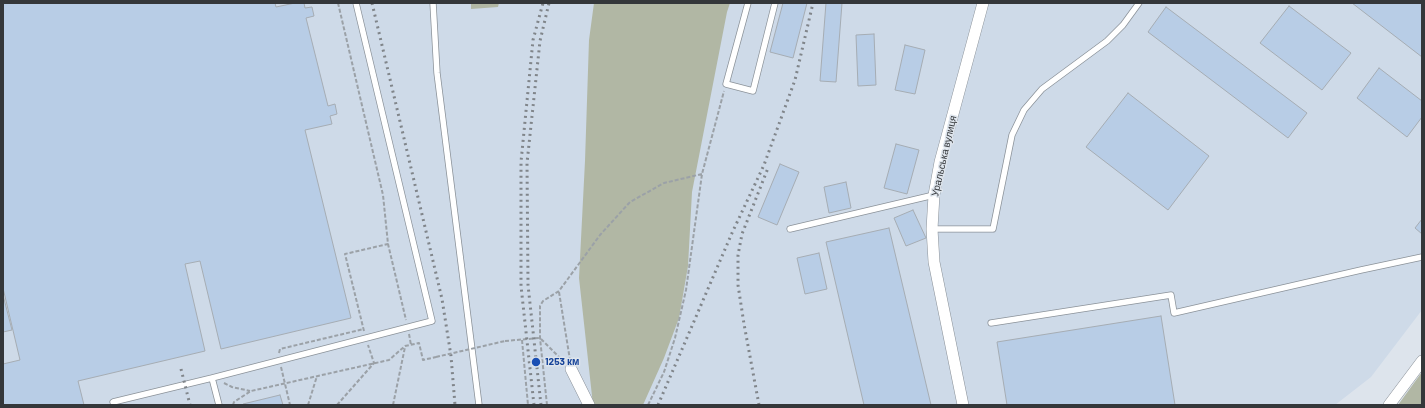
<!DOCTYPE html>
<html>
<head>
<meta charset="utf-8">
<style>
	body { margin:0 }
	#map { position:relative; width:1425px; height:408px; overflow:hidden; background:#dde4ec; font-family:Barlow,sans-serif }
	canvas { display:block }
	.frame { position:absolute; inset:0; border:4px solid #34373a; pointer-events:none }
</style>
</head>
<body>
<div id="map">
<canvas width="1425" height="408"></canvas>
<div class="frame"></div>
</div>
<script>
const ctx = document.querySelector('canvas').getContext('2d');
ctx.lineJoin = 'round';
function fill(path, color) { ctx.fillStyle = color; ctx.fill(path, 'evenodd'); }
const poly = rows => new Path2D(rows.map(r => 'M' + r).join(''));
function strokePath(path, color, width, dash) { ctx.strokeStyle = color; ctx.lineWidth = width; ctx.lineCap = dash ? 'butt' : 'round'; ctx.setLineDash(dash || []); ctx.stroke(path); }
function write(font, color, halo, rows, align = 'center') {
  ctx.font = font + ' Barlow,sans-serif'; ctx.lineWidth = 3; ctx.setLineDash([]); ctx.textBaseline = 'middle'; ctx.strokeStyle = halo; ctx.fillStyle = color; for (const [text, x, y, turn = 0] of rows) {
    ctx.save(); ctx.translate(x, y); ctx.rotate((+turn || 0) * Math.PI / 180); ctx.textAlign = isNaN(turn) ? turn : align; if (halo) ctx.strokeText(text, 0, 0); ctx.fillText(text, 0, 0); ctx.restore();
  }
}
fill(poly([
	[3,3,1422,3,1422,310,1371,377,1335,405,3,405]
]), '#cedae8');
fill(poly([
	[471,3,499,3,498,7,471,9],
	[594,3,730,3,727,12,692,192,688,266,679,318,664,358,643,405,593,405,579,278,585,161,589,40],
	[1422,372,1422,405,1398,405]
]), '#b1b7a4');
const building = poly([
	[3,3,275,3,276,7,295,3,304,3,305,8,312,7,314,16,306,18,328,106,335,104,337,114,330,116,332,124,305,130,351,318,221,349,200,261,185,264,205,351,78,381,84,405,3,405,3,364,20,360,3,288,3,3],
	[783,3,807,3,793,58,770,52,783,3],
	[826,3,842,3,836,82,820,81,826,3],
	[1352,3,1422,3,1422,57,1352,3],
	[1289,6,1351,53,1322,90,1260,43,1289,6],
	[1166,7,1307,113,1288,138,1148,32,1166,7],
	[874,34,876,85,858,86,856,35,874,34],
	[905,45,925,50,915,94,895,90,905,45],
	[1379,68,1422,101,1422,117,1407,137,1357,98,1379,68],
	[1128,93,1209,156,1168,210,1086,147,1128,93],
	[896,144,919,150,907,194,884,188,896,144],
	[780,164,799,172,777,225,758,217,780,164],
	[846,182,851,208,829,213,824,187,846,182],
	[913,210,926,238,906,246,894,218,913,210],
	[1422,219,1422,234,1415,228,1422,219],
	[889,228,931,405,864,405,826,242,889,228],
	[819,253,827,289,805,294,797,258,819,253],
	[3,295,12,330,3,332,3,295],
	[1161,316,1175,405,1007,405,997,342,1161,316],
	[280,395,283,405,243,405,243,404,280,395]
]);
fill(building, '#b8cde6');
strokePath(building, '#a6adb4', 1);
const service = poly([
	[433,3,437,73,479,405],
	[748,3,726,84,753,91,775,3],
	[790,229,934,195],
	[932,229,993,229,1012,135,1024,110,1042,89,1107,41,1123,25,1139,3],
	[991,323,1171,295,1174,313,1361,270,1422,257],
	[212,378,219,405],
	[114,405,113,402,212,378,432,321,356,3]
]);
const minor = poly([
	[571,369,589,405],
	[963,405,934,262,932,229,934,195,940,162,983,3],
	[1389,405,1422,361]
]);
strokePath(service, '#8b9299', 7);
strokePath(minor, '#8b9299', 12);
strokePath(poly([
	[338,3,383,195,388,244,406,320],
	[559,292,570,360],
	[364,331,345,254,388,244],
	[409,334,411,345],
	[541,339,565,363],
	[522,340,528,405],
	[505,341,539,338],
	[279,353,280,349,364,329],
	[281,367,290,405],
	[224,383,232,387,250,391],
	[233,405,234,402,251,391,389,360,405,346,419,343,423,360,436,357],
	[308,405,317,376],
	[337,405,374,363,368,345],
	[393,405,405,347],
	[547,405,540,338,540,306,543,301,559,291,600,235,630,202,664,183,702,174],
	[648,405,664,372,675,338,686,290,702,174,724,91]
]), '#9ba1a7', 2, [4, 2]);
strokePath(service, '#fff', 5.5);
strokePath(minor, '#fff', 11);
strokePath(poly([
	[372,3,442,299,451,356,455,405],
	[181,369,190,405],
	[534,405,521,286,521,162,533,40,543,3],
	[541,405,528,285,527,163,540,41,549,3],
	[658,405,732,233,764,165,795,80,813,3],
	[759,405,744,324,738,285,738,255,742,234,768,168]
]), '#80858a', 3, [2, 4]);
strokePath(poly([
	[436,357,505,341]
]), '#9ba1a7', 2, [4, 2]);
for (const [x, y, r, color] of [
	[536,362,5,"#1a4fb4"]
]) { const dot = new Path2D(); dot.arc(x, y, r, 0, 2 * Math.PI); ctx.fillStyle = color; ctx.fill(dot); strokePath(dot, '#dde4ec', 1.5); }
write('10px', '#34373a', '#dde4ec', [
	["Уральська вулиця",944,156,-77]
]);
write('bold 10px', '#164399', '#dde4ec', [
	["1253 км",545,362]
], 'left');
</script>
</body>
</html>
